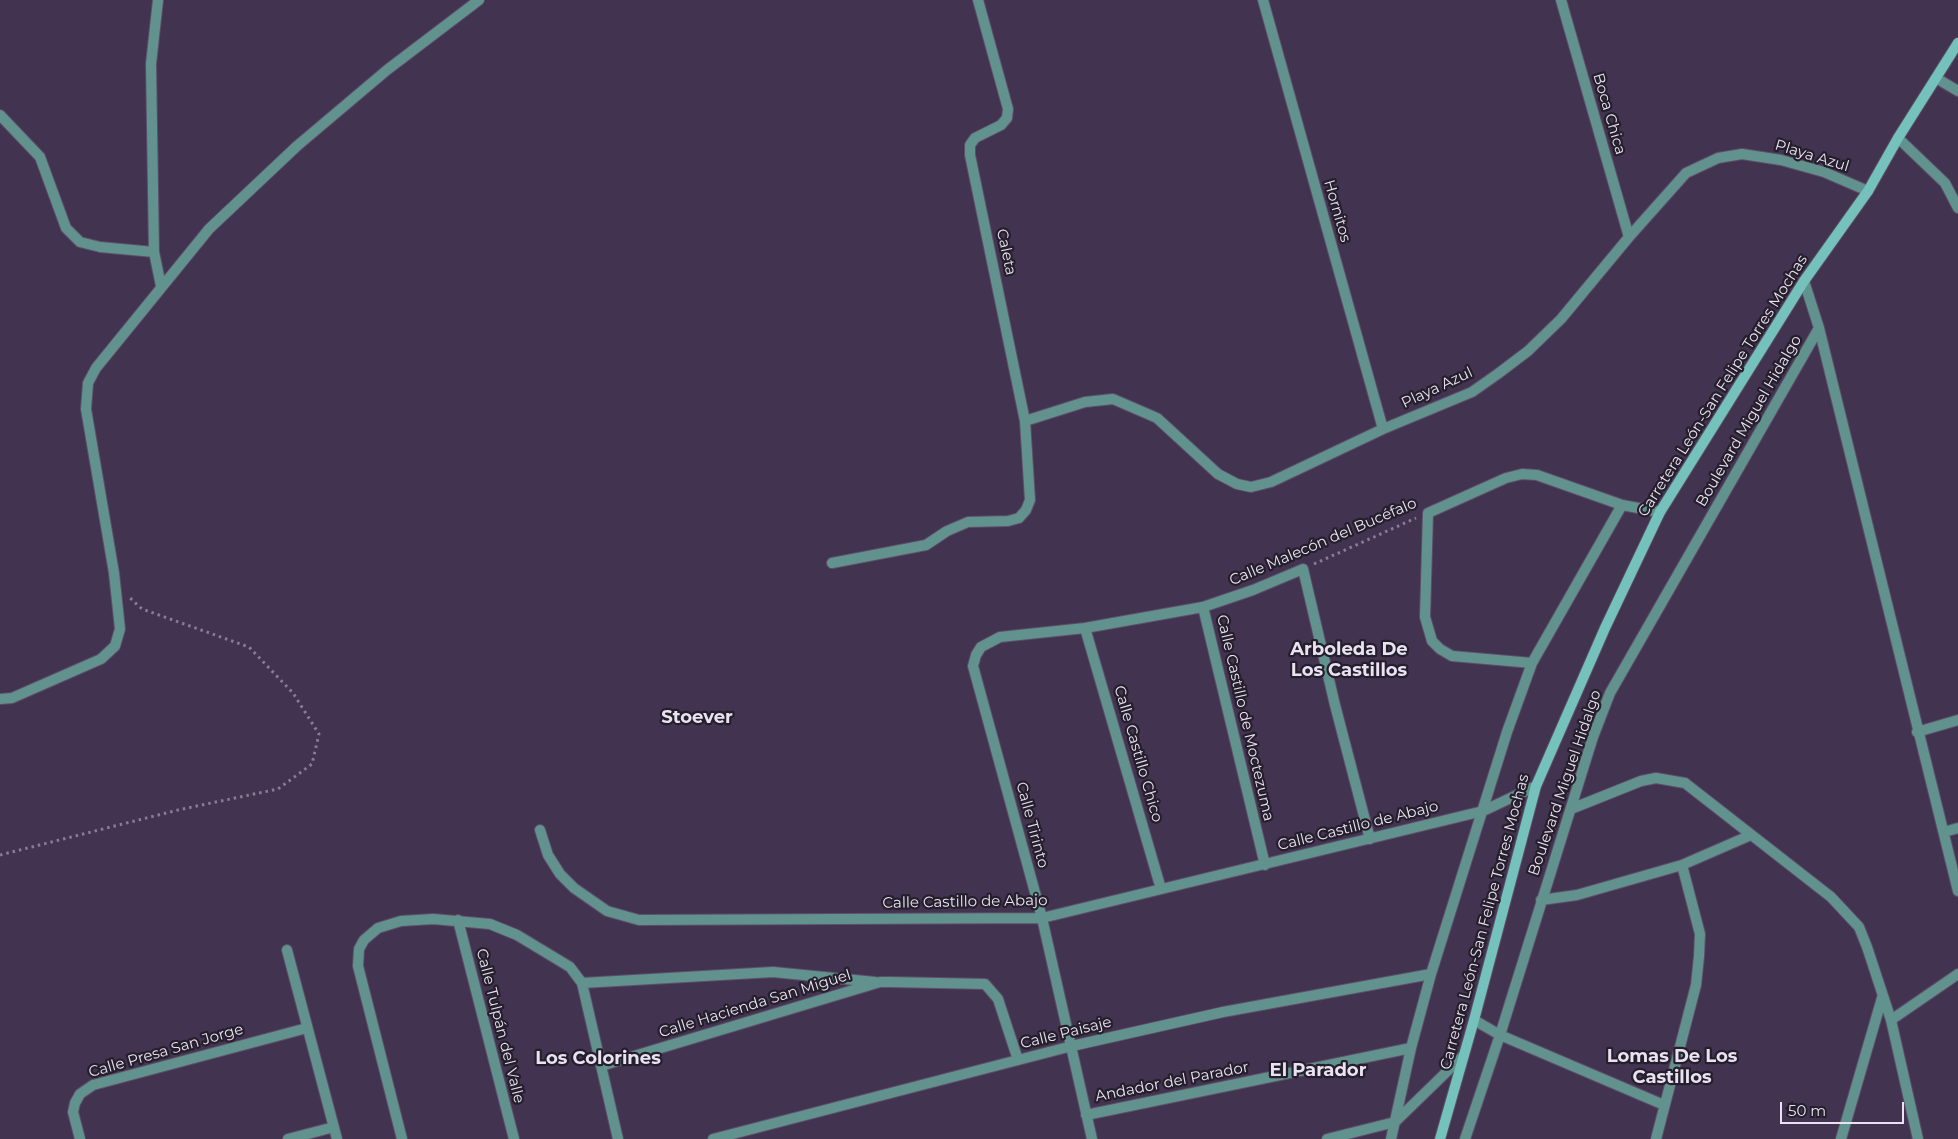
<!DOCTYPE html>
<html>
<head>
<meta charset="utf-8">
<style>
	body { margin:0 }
	#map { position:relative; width:1958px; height:1139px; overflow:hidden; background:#423350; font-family:Montserrat,sans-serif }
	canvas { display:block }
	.scale { position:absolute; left:1780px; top:1102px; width:124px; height:22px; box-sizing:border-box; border:2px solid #eae1f3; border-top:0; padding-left:6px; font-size:15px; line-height:18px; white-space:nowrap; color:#eae1f3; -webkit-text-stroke:4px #251f2c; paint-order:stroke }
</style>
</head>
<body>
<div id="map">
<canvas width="1958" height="1139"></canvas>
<div class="scale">50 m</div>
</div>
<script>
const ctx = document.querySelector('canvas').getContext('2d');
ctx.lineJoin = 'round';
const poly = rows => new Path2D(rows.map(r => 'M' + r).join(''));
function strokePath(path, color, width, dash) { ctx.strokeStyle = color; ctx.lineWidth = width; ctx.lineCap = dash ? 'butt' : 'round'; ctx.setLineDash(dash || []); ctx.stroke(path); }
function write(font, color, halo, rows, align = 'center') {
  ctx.font = font + ' Montserrat,sans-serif'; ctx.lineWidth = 4.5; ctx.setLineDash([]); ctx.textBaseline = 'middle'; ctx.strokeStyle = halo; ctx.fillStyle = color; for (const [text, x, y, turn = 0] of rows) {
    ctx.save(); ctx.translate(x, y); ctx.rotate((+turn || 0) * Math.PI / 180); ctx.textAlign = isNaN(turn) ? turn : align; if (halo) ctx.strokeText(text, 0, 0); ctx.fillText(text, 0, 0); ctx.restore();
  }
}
const minor = poly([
	[158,0,151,64,154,252,161,286],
	[1263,0,1383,429],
	[1561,0,1629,237],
	[1936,78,1958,91],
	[0,115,40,157,66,228,80,242,100,247,154,252],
	[1898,138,1945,183,1958,208],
	[1804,281,1819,328,1958,891],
	[1025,421,1085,402,1113,399,1157,418,1218,474,1237,484,1251,487,1271,482,1383,429,1472,392,1499,373,1528,351,1561,319,1629,237,1686,173,1718,158,1742,154,1781,160,1824,172,1868,191],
	[832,563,926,545,947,531,968,522,1008,521,1019,518,1026,510,1030,500,1025,421,970,155,970,145,975,138,1001,125,1007,118,1008,109,978,0],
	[1203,607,1265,865],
	[1085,628,1161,889],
	[1532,663,1452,656,1440,649,1432,641,1425,617,1428,513,1506,478,1522,474,1537,475,1622,505,1660,512],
	[0,699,12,698,101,659,115,646,120,629,114,573,86,409,88,383,96,368,209,229,297,146,387,70,479,0],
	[1917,732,1958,720],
	[1571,809,1641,781,1656,778,1685,783,1831,897,1859,927,1867,947,1891,1020,1918,1139],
	[540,830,548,855,560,874,574,888,607,911,639,920,1042,918,1483,811,1536,786],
	[1944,832,1958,828],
	[1541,900,1577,895,1682,865,1751,835],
	[458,920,514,1139],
	[287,950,337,1139],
	[582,983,773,972,875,982],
	[1474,1020,1500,1035,1664,1105],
	[1891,1020,1958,974],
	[601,1066,880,982,890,982,985,984,998,999,1018,1060],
	[1086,1115,1411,1048],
	[80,1139,73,1112,75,1103,80,1094,93,1085,307,1028],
	[288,1139,334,1127],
	[402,1139,358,966,359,949,364,940,378,928,401,921,433,919,490,924,517,935,570,967,582,983,618,1139],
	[713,1139,1072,1046,1223,1012,1431,974],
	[1092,1139,1042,918,973,666,976,655,981,647,1000,637,1085,628,1203,607,1253,590,1303,569,1335,705,1370,839],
	[1327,1139,1395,1122,1464,1055],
	[1391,1139,1411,1048,1431,974,1507,732,1532,663,1622,505],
	[1465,1139,1500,1035,1593,737,1610,693,1819,328],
	[1656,1139,1696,985,1699,956,1700,934,1682,865],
	[1841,1139,1882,998]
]);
const secondary = poly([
	[1440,1139,1474,1020,1536,786,1605,628,1660,512,1804,281,1868,191,1898,138,1958,43]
]);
strokePath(minor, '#5d4f6a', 12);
strokePath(secondary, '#5d4f6a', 12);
strokePath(poly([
	[1314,564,1416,518],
	[0,855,178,810,278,789,312,764,319,734,293,693,249,647,142,609,129,597]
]), '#897d95', 3, [2.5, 4]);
strokePath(minor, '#62928d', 10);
strokePath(secondary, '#74c2bb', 10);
write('15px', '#eae1f3', '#251f2c', [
	["Boca Chica",1609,114,74],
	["Playa Azul",1812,156,17],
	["Hornitos",1337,211,74],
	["Caleta",1006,252,78],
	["Carretera León-San Felipe Torres Mochas",1723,386,-58],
	["Playa Azul",1437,388,-25],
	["Boulevard Miguel Hidalgo",1749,421,-60],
	["Calle Malecón del Bucéfalo",1323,542,-23],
	["Calle Castillo de Moctezuma",1245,718,77],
	["Calle Castillo Chico",1138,754,74],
	["Boulevard Miguel Hidalgo",1565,783,-71],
	["Calle Tirinto",1032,825,75],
	["Calle Castillo de Abajo",1358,826,-14],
	["Calle Castillo de Abajo",965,902,-1],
	["Carretera León-San Felipe Torres Mochas",1485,922,-75],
	["Calle Hacienda San Miguel",755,1004,-17],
	["Calle Tulpán del Valle",500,1026,76],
	["Calle Paisaje",1066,1033,-14],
	["Calle Presa San Jorge",166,1051,-16],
	["Andador del Parador",1172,1082,-11]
]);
write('bold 18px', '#eae1f3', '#251f2c', [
	["Arboleda De",1349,650],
	["Los Castillos",1349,671],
	["Stoever",697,718],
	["Lomas De Los",1672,1057],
	["Castillos",1672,1078],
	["Los Colorines",598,1059],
	["El Parador",1318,1071]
]);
</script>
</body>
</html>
